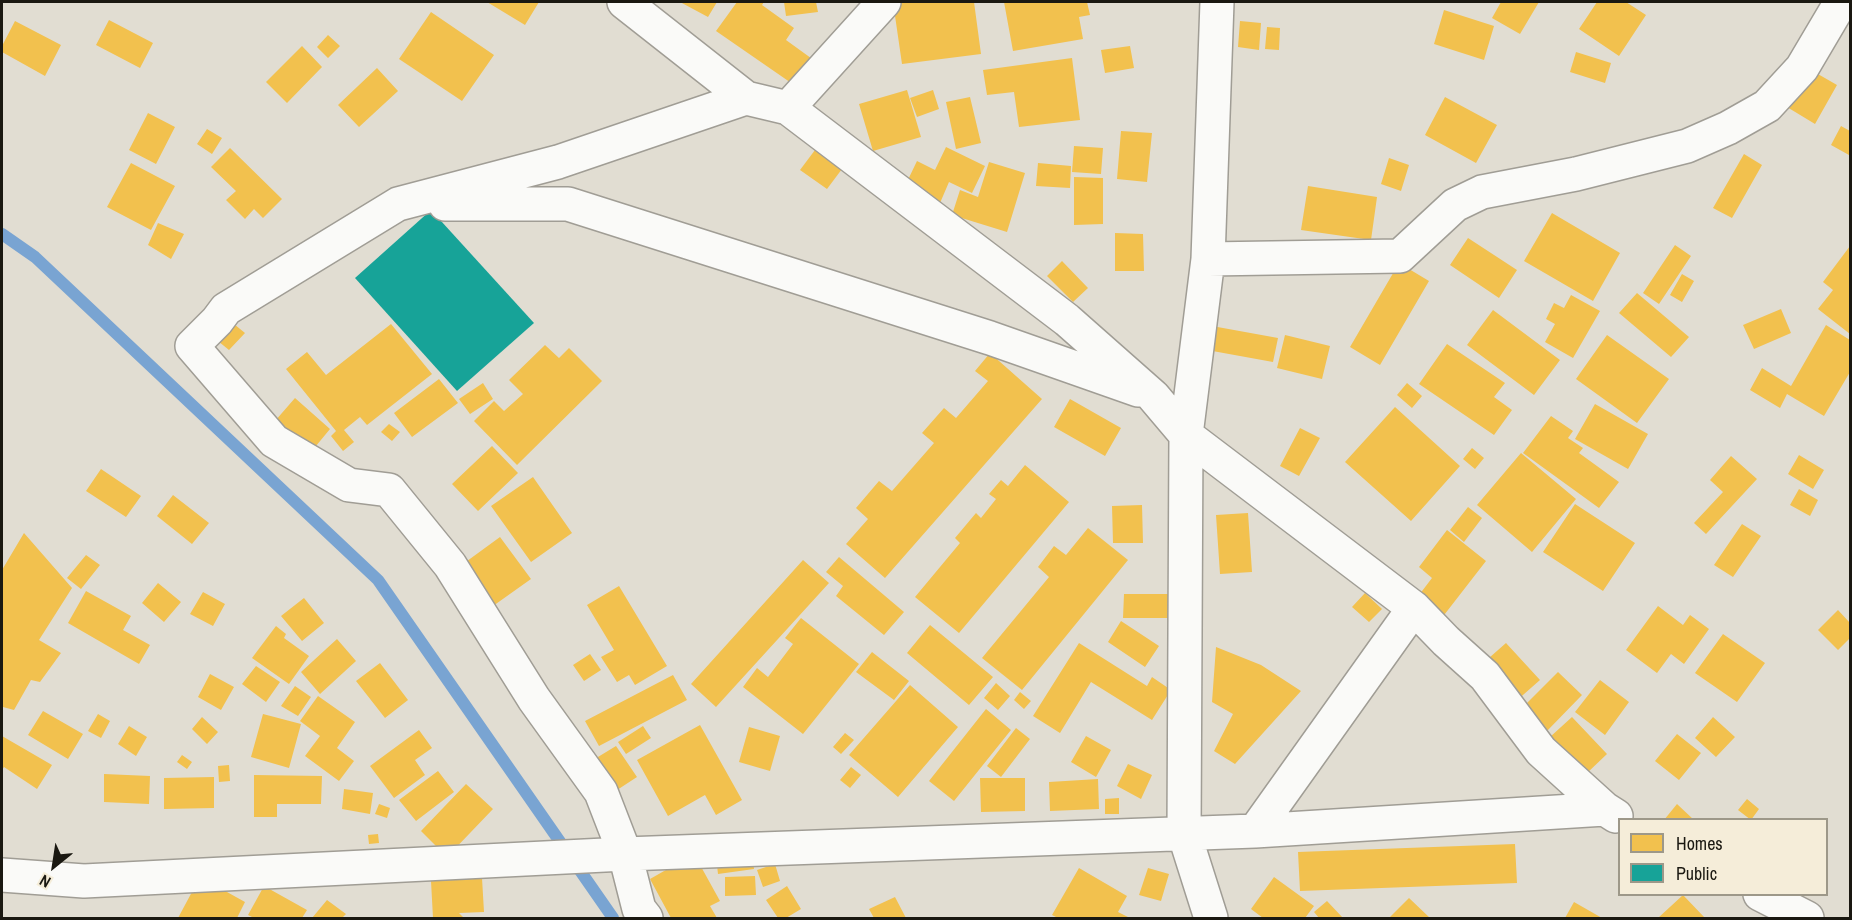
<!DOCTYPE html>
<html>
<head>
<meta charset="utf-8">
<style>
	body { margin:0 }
	#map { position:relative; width:1852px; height:920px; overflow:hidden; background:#e1ddd2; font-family:"Archivo Narrow",sans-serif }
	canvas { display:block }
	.frame { position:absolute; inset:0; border:3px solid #1a1811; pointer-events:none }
	.legend { position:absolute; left:1618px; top:818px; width:210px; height:78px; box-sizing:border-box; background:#f5edd9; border:2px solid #9d9889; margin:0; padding:8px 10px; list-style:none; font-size:18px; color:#1a1811 }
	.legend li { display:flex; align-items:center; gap:12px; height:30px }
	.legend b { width:30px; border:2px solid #9d9889 }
	.north { position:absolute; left:24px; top:836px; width:60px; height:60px; -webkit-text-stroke:4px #f5edd9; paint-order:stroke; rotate:210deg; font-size:16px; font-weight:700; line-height:24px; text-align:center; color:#1a1811 }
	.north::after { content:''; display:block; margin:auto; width:21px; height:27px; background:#1a1811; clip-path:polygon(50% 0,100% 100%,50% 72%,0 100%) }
</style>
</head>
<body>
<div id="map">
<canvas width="1852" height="920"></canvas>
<div class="frame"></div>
<ul class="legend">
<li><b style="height:16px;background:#f2c14e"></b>Homes</li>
<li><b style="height:16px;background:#17a398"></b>Public</li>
</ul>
<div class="north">N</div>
</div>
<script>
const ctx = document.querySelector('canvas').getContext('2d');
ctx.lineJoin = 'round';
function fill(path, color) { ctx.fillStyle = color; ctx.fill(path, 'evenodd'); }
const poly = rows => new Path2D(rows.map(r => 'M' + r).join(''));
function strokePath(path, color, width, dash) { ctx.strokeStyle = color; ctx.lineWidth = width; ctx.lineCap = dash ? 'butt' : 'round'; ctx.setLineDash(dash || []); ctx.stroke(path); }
fill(poly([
	[487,2,539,2,525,25],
	[680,2,717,2,708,17],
	[737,2,764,2,762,5,794,28,786,40,815,61,797,87,716,31],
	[784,2,816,2,818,12,786,16],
	[893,2,974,2,981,54,902,64],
	[1004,2,1087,2,1090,15,1079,17,1083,39,1013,51],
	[1501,2,1539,2,1520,34,1492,18],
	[1597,2,1626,2,1646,15,1619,56,1579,29],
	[1444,10,1494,26,1484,60,1434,44],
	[431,12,494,55,462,101,399,59],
	[109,20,153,43,140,68,96,45],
	[15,21,61,45,45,76,2,52,2,46],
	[1240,21,1261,23,1259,50,1238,47],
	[1267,27,1280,28,1279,50,1265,49],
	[328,35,340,46,328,58,317,47],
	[302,46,322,67,287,103,266,82],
	[1130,46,1134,68,1105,73,1101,50],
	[1576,52,1611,63,1605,83,1570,72],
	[1072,58,1080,120,1019,127,1014,92,987,95,983,70],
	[1804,66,1837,85,1815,124,1782,104],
	[377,68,398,91,359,127,338,105],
	[907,90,921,137,873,151,859,104],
	[933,90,939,109,917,117,910,98],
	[970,97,981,143,956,149,946,102],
	[1445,97,1497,125,1476,163,1425,135],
	[148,113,175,127,156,164,129,150],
	[1841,126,1850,131,1850,152,1849,155,1831,145],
	[207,129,222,138,212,154,197,144],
	[1121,131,1152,133,1147,182,1117,179],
	[1074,146,1103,148,1101,174,1072,172],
	[946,147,985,166,972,193,949,182,940,203,905,186,917,161,935,170],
	[230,148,282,199,263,218,254,209,245,219,226,200,236,191,211,167],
	[815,150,842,169,827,189,800,170],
	[1744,154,1762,165,1732,218,1713,208],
	[1389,158,1409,165,1401,191,1381,184],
	[989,162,1025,173,1007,232,952,215,960,190,978,197],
	[131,163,175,186,151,230,107,207],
	[1038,163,1071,166,1070,188,1036,186],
	[1074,177,1103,178,1103,224,1074,225],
	[1308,186,1377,197,1371,240,1301,230],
	[1552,213,1620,253,1593,301,1524,261],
	[158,223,184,234,171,259,148,245],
	[1115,233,1143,234,1144,271,1115,271],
	[1468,238,1517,270,1499,298,1450,265],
	[1675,245,1691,256,1659,304,1643,293],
	[1850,246,1850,334,1818,309,1833,290,1823,282],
	[1062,261,1088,288,1073,302,1047,276],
	[1399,263,1429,281,1380,365,1350,347],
	[1682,274,1694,281,1682,302,1670,295],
	[1637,293,1689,337,1671,357,1619,313],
	[1571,295,1600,311,1573,358,1545,342,1555,324,1546,319,1554,303,1564,308],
	[1781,309,1791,333,1754,349,1743,325],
	[1493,310,1560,360,1534,395,1467,345],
	[229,320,245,333,229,350,213,337],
	[391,324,432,374,367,425,360,417,344,430,354,442,343,451,331,436,336,431,286,369,307,352,326,375],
	[1826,325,1850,340,1850,372,1824,416,1787,394,1780,408,1750,390,1762,368,1791,386],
	[1212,326,1278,338,1273,362,1207,350],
	[1285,335,1330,346,1322,379,1277,368],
	[1607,335,1669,379,1637,423,1576,379],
	[1447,344,1505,383,1494,397,1512,410,1494,435,1419,384],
	[545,345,559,358,569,348,602,381,517,465,474,421,494,401,504,411,523,394,509,380],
	[990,353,1042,399,885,578,846,544,868,519,856,508,879,481,892,491,934,443,922,433,944,408,956,418,988,381,975,371],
	[439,379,458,403,412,437,394,413],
	[483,383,493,399,470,414,459,399],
	[1407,383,1422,396,1412,408,1397,395],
	[295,398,330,429,311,452,275,421],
	[1070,399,1121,428,1105,456,1054,427],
	[1595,404,1648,434,1628,469,1575,439],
	[1395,407,1460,466,1411,521,1345,462],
	[1551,416,1573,431,1568,438,1583,448,1579,453,1619,482,1599,508,1523,453],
	[389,424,400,432,392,441,381,432],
	[1300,428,1320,438,1299,476,1280,466],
	[492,446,518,473,478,511,452,484],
	[1472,448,1484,458,1475,469,1463,459],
	[1521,453,1576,499,1532,552,1477,505],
	[1799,455,1824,470,1813,489,1788,474],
	[1731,456,1757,479,1706,534,1694,523,1723,492,1710,480],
	[1025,465,1069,502,959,633,915,597,960,543,955,538,976,513,981,518,996,499,989,494,1001,480,1008,486],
	[101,469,141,496,126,517,86,491],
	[533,477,572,533,531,562,491,506],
	[1799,489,1818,500,1810,516,1790,505],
	[173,495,209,523,192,544,157,516],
	[1575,504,1635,543,1603,591,1543,552],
	[1142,505,1143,543,1113,543,1112,506],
	[1468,507,1482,518,1464,542,1450,530],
	[1248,513,1252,572,1220,574,1216,515],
	[1742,524,1761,536,1733,577,1714,565],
	[1088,528,1128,560,1022,690,982,658,1049,577,1038,567,1054,546,1066,555],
	[1447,530,1486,561,1441,619,1416,599,1432,578,1419,567],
	[24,533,72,588,39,640,61,653,40,682,31,680,14,710,3,707,2,710,2,570],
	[500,537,531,579,493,606,463,564],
	[86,555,100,565,81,589,67,578],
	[839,557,904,612,884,635,836,596,843,586,826,572],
	[803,560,829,583,716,707,691,684],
	[158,583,181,602,164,622,142,603],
	[619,586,667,666,635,685,629,675,617,682,601,657,614,650,587,605],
	[86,591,131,616,123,630,150,645,139,664,68,623],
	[203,592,225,604,213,626,190,614],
	[1365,593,1382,609,1369,622,1352,607],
	[1124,594,1168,594,1168,618,1123,618],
	[304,598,324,623,302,641,281,616],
	[1658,606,1683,625,1690,615,1709,629,1684,664,1671,654,1657,673,1626,650],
	[1838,610,1850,623,1850,638,1838,650,1818,630],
	[801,618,859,664,803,734,743,687,757,668,768,677,793,644,785,638],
	[1121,621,1159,646,1145,667,1108,642],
	[930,625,993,677,969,705,907,653],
	[276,626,286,634,284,638,309,656,289,684,252,658],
	[1723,634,1765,663,1737,702,1695,673],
	[337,639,356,661,320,694,301,672],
	[1079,643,1147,686,1152,677,1171,690,1152,720,1091,682,1060,733,1033,716],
	[1506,643,1540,680,1515,702,1481,665],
	[1216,647,1261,665,1301,691,1235,764,1214,751,1233,714,1212,702],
	[872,652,909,681,894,700,856,672],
	[590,654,601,670,584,681,573,665],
	[380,663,408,700,385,718,356,681],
	[256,666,280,682,266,702,242,684],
	[1558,672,1582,695,1547,731,1523,707],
	[210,674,234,687,221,710,198,697],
	[673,675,687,700,599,746,585,721],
	[1600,680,1629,702,1605,735,1575,712],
	[996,683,1010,696,998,710,984,698],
	[910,685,958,727,898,797,849,755],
	[295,686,311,697,298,716,281,706],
	[1020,692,1031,701,1024,709,1014,700],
	[318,696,355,722,337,748,354,761,339,781,305,756,320,736,300,721],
	[986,709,1011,730,954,801,929,781],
	[43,711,83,734,68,759,28,735],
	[98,714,110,721,101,738,88,731],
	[263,714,301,724,289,768,251,757],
	[202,717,218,732,207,744,192,729],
	[1572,717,1607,754,1586,774,1550,737],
	[1713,717,1735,737,1716,757,1695,738],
	[700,725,742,800,716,815,705,795,668,816,637,760],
	[129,726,147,737,136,756,118,744],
	[643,726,651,738,626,754,618,742],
	[749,727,780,736,770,771,739,762],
	[1016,728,1030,739,1001,777,987,766],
	[419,730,432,748,415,760,425,775,394,798,370,766],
	[845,733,854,740,841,754,833,747],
	[1677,734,1701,753,1679,780,1655,761],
	[2,736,52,765,37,789,4,767,2,770],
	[1086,736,1111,750,1096,777,1071,762],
	[616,746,637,777,614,792,593,760],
	[182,755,192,762,187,769,177,762],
	[1128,764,1152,775,1141,799,1117,786],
	[229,765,230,781,219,782,218,766],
	[851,767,861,775,850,788,840,780],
	[438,771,454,792,416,821,399,800],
	[104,774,150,776,149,804,104,802],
	[254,775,322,776,321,804,277,804,277,817,254,817],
	[214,777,214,808,164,809,164,778],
	[980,778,1025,778,1025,811,981,812],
	[1098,779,1099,809,1050,811,1049,782],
	[466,784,493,809,447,857,421,831],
	[344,789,373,793,370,814,342,809],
	[1119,798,1119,814,1105,814,1105,799],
	[1747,799,1759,809,1751,820,1738,810],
	[379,804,390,808,387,818,375,814],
	[1677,804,1694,820,1664,820],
	[378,834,379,843,369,844,368,835],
	[1515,844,1517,883,1300,891,1298,852],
	[752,853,754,869,718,874,716,857],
	[694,854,720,901,710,906,717,918,671,918,650,879],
	[775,864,780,881,763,887,757,870],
	[1079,868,1127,896,1118,912,1130,918,1058,918,1052,915],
	[1148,868,1169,874,1161,901,1139,895],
	[755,876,756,895,725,896,725,877],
	[200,877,245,902,237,918,178,918],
	[1274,877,1314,906,1305,918,1263,918,1251,909],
	[482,878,484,912,459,913,464,918,433,918,431,881],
	[264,886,307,910,302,918,254,918,248,915],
	[787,886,801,909,786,918,778,918,766,900],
	[1683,895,1705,918,1658,918],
	[895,897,906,918,874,918,869,909],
	[1409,898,1430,918,1389,918],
	[327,900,346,914,342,918,312,918],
	[1327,901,1343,918,1319,918,1314,912],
	[1574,902,1602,918,1565,918]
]), '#f2c14e');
fill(poly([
	[431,210,534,323,457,391,355,278]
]), '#17a398');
strokePath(poly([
	[2,234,35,257,378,580,613,918]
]), '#79a4d2', 12);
const minor = poly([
	[624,2,746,98,788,108,1067,320,1153,396,1186,435,1414,608,1446,641,1485,676,1541,751,1605,809,1616,816],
	[788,108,884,2],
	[445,204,568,204,990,338,1138,390],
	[1208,259,1400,256,1455,205,1482,192,1576,174,1687,146,1728,128,1767,106,1802,68,1841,2],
	[1255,831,1414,608],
	[2,875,84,881,625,854,1255,831,1605,809],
	[1760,894,1807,918],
	[646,918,639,909,625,854,601,792,534,699,450,565,389,490,349,485,274,441,192,346,217,321,226,309,398,204,558,162,746,98],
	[1211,918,1184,833,1186,435,1208,259,1217,2]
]);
strokePath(minor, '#a09d95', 36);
strokePath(minor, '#fafaf8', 33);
</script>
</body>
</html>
